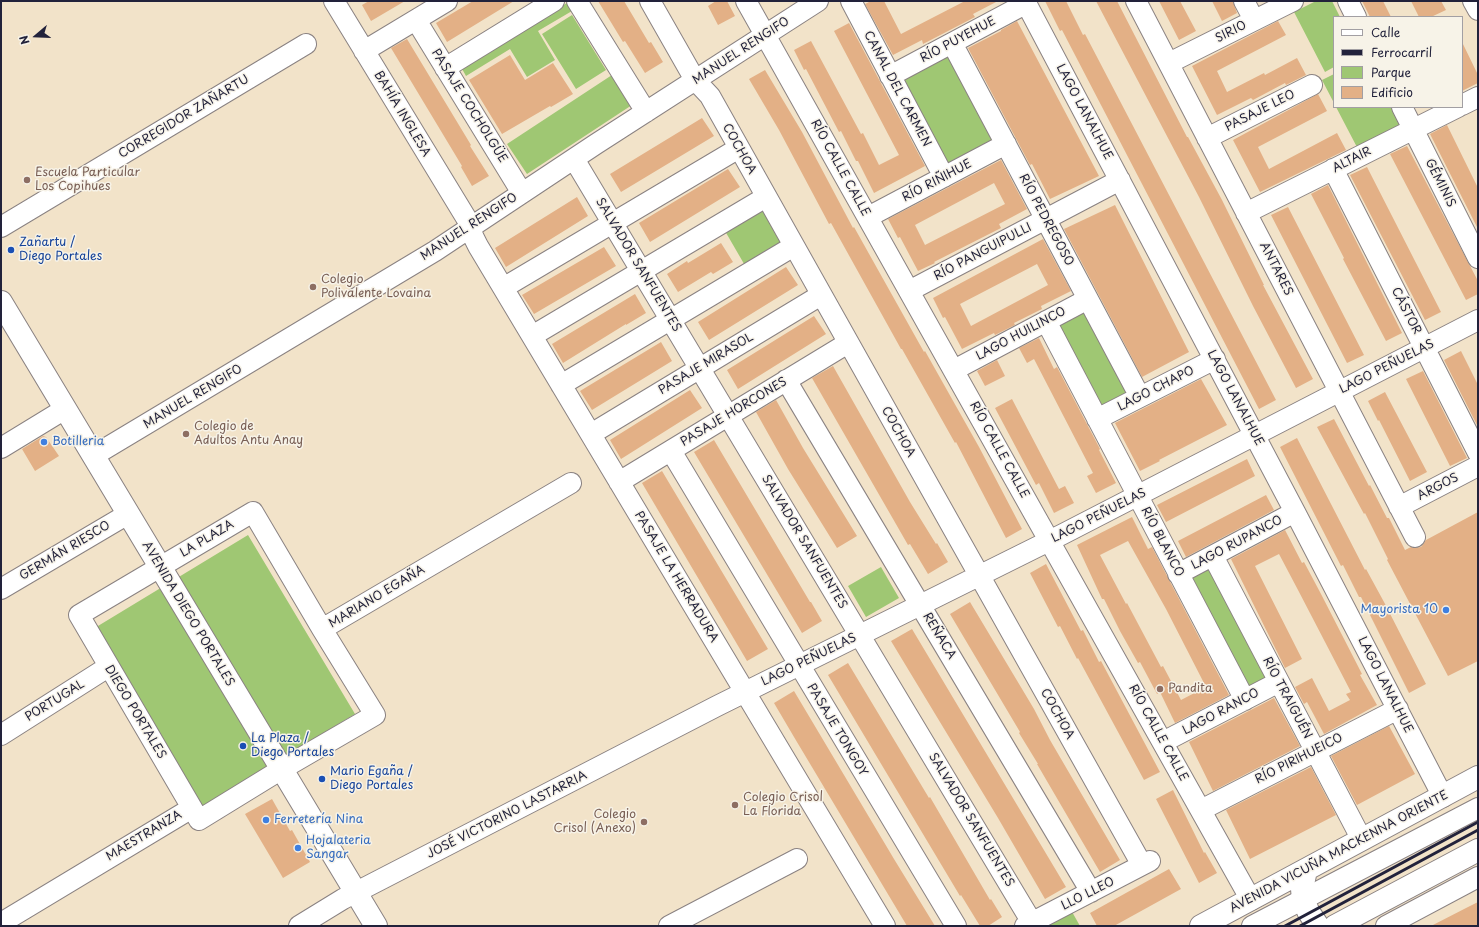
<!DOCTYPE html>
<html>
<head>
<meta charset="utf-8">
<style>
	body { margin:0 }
	#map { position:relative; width:1479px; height:927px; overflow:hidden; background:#f2e3c9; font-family:"Playpen Sans",sans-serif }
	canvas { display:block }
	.frame { position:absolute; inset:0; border:2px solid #22223b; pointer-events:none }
	.legend { position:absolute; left:1333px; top:16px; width:130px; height:92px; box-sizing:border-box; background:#f7f3e8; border:1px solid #a29fa3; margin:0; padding:5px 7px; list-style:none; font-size:12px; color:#22223b }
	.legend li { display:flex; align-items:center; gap:8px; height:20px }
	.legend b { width:20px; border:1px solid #a29fa3 }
	.north { position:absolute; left:16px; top:16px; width:40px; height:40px; -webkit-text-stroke:3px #f7f3e8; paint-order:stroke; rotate:251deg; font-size:11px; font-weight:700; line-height:16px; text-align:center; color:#22223b }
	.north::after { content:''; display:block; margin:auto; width:14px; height:18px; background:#22223b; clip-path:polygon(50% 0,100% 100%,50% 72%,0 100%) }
</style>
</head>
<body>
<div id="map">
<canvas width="1479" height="927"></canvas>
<div class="frame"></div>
<ul class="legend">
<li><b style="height:5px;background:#fff"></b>Calle</li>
<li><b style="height:5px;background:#22223b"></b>Ferrocarril</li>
<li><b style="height:11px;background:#9fc773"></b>Parque</li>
<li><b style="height:11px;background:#e3b086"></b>Edificio</li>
</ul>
<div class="north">N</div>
</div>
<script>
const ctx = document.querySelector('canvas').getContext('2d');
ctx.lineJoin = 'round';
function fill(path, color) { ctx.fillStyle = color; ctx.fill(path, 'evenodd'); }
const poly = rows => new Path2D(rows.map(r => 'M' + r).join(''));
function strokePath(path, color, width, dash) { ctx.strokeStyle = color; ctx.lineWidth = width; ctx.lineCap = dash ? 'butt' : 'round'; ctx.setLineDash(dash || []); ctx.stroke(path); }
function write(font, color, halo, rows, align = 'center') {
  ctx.font = font + ' "Playpen Sans",sans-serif'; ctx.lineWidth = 3; ctx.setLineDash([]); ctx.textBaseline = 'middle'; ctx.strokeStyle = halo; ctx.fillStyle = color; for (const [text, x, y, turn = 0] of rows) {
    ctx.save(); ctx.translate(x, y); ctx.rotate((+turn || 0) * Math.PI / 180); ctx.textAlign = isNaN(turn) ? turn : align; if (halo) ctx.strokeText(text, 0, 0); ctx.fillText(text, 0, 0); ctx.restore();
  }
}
fill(poly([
	[1316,1,1332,1,1340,17,1334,17,1334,67,1325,72,1294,12],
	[567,3,572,11,538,31,555,60,527,77,510,49,466,76,461,67],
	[572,15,606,70,576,89,542,34],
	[948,54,996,145,951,169,902,79],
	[1334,74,1334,103,1322,80],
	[612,75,632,105,527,174,507,144],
	[1336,107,1396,107,1406,127,1359,151],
	[765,207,788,245,747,269,725,231],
	[1086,310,1133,398,1099,413,1054,328],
	[248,535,355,714,200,808,93,629],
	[1212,561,1275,679,1247,693,1185,576],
	[881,567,899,598,866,617,848,586],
	[1071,910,1080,926,1042,926]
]), '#9fc773');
fill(poly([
	[369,1,405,1,371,21,362,5],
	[473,1,514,1,447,42,436,23],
	[598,1,624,1,649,43,651,42,663,62,645,73,625,41,623,42],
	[716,1,727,1,735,16,718,25,708,6],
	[871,1,884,1,901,34,965,1,998,1,973,14,975,17,923,44,922,40,893,55,865,4],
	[1045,1,1066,1,1083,35,1085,34,1276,400,1259,409,1062,30,1060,31],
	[1096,1,1117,1,1187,137,1188,137,1222,200,1264,285,1263,285,1313,379,1296,388,1253,306,1199,197],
	[1159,1,1180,1,1196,31,1179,40],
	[1212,1,1233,1,1237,13,1222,21],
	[1362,1,1383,1,1391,17,1370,17],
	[1411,1,1441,1,1446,10,1431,17,1419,17],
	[1017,21,1099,176,1050,199,1032,164,1030,165,968,48,1001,31,1001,30],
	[1278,21,1286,35,1217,71,1227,92,1264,73,1265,75,1297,58,1306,75,1286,85,1285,83,1253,100,1251,98,1217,115,1192,66],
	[849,23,925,166,874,193,858,161,856,161,841,131,839,132,806,69,804,70,794,50,811,41,861,134,863,133,879,165,899,155,834,31],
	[407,39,471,145,470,146,489,176,472,186,461,167,462,166,391,48],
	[1462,42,1478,75,1478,83,1462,91],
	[510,55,525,80,553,63,573,94,551,107,550,106,502,134,469,80],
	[765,70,802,132,853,228,854,227,924,352,925,351,979,447,1022,529,1006,538,956,442,955,443,902,349,901,349,831,223,829,224,779,130,749,79],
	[1318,94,1327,111,1258,147,1269,169,1337,133,1346,150,1260,192,1233,140],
	[702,118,714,136,621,192,610,174],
	[1447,125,1478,188,1478,229,1430,134],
	[1407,146,1478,281,1478,294,1466,300,1390,154],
	[1001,160,1027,209,999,224,1001,228,934,262,935,263,918,271,900,237,898,238,888,219],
	[994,183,1005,204,925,245,915,225],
	[1367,167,1441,312,1425,320,1350,175],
	[728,169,740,187,650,242,639,223],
	[1328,185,1402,333,1386,341,1343,259,1344,258,1311,194],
	[577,197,588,216,506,267,495,248],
	[1115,205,1189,352,1142,377,1064,229],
	[1288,207,1364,355,1347,363,1271,215],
	[1043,239,1071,291,1041,306,1042,309,1014,323,1015,325,995,335,994,333,962,349,945,317,943,318,933,298],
	[1037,264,1048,285,971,326,960,304],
	[721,243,733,262,713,274,711,272,678,292,667,274,687,261,688,263],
	[604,247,616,266,534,314,522,295],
	[786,267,798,285,709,340,698,322],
	[635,294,646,313,626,325,626,324,563,363,552,344],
	[814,316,826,334,738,389,727,370],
	[1039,338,1054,369,1057,367,1100,449,1099,450,1116,483,1096,493,1087,476,1093,473,1034,359,1027,363,1019,348],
	[661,342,672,361,592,410,580,391],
	[1461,351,1478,385,1478,427,1444,360],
	[997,360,1005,376,985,386,977,371],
	[833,366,910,502,936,544,937,543,948,562,928,574,910,544,908,545,812,378],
	[1423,371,1467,458,1450,466,1406,379],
	[1201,379,1227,425,1159,460,1160,461,1140,471,1115,423],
	[690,390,702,408,621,459,610,440],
	[1385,392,1427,472,1410,481,1379,420,1378,421,1368,401],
	[1012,399,1059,489,1065,486,1074,503,1054,513,1039,483,1036,485,995,408],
	[776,400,803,448,857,536,837,548,788,469,756,412],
	[1334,419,1369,486,1370,485,1387,518,1389,518,1405,550,1411,547,1415,548,1421,547,1424,543,1426,540,1478,512,1478,661,1448,676,1387,560,1388,559,1365,513,1364,514,1317,427],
	[43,436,46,437,59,456,35,471,22,449],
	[1297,438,1365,570,1366,569,1384,602,1426,684,1409,693,1361,597,1359,597,1343,565,1341,566,1280,447],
	[714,440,810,602,811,602,822,621,802,633,694,452],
	[1247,459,1255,476,1166,522,1157,505],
	[662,471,768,649,747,661,642,483],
	[1266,495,1274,510,1186,557,1178,541],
	[1132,517,1148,549,1152,547,1229,695,1175,723,1160,692,1157,694,1140,662,1138,663,1120,631,1104,599,1102,599,1077,545],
	[1128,541,1166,609,1206,687,1181,700,1163,666,1161,667,1127,603,1126,604,1100,555],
	[1285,530,1302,563,1304,562,1321,594,1362,674,1360,675,1377,705,1324,734,1307,702,1304,704,1295,687,1312,678,1329,711,1350,700,1346,694,1351,692,1298,590,1279,554,1255,566,1302,659,1285,668,1231,559],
	[1046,564,1081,631,1083,630,1099,662,1101,661,1160,772,1144,780,1078,658,1077,659,1060,626,1058,627,1030,573],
	[970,602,1034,709,1050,740,1120,860,1100,872,1037,764,1038,764,1019,733,1020,732,950,614],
	[912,629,1066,887,1045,899,998,818,891,641],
	[848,663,929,798,930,797,990,900,991,899,1002,917,988,926,980,926,961,895,960,896,828,675],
	[794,691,894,859,935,926,907,926,794,737,774,703],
	[1274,698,1300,746,1213,791,1189,742],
	[1389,726,1415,774,1357,805,1331,756],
	[1311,767,1336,815,1250,859,1226,810],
	[1173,790,1204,853,1205,852,1217,873,1199,883,1156,799],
	[272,799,290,831,292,830,310,862,283,878,245,814],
	[1169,869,1181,889,1114,926,1097,926,1090,913],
	[1478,902,1478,926,1431,926,1468,907]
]), '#e3b086');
const minor = poly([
	[334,1,471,226,473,236,478,246,885,926],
	[577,1,646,112],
	[650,1,695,80,710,96,1142,865],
	[746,1,1251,900],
	[851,1,944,177],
	[1025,1,1295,512,1443,797],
	[1136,1,1415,537],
	[1244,1,1254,20],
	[1348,1,1356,17],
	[1473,1,1478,10],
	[416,20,522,193],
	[952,43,1140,397],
	[364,51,447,1],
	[1169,63,1293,1],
	[445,68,554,1],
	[890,76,1027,3],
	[1462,105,1478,97],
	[1402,107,1478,258],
	[1207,138,1312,85],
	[574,159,1034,926],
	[1333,169,1478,453],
	[1246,213,1458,107],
	[868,217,1006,144],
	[1,227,306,44],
	[503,288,739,148],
	[909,291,1120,180],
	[1046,321,1245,700],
	[532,336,766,197],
	[954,370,1088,299],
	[786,380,1091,892],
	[561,385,794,246],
	[1097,419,1215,359],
	[591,434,821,295],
	[1,448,65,409],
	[671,451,956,926],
	[93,456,435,251,596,144,818,1],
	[619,482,848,343],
	[1399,507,1478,466],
	[253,512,322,629,375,715,282,769,199,820,79,615,253,512],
	[1213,556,1362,840],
	[1178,574,1295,512],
	[1,589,128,514],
	[322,629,571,483],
	[1,735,108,667],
	[1163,742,1279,682],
	[1201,810,1398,709],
	[1,923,192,808],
	[299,926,343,899,717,706,1063,534,1478,320],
	[669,926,797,859],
	[1025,926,1150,861],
	[1252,926,1478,808],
	[1386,926,1478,877]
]);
const major = poly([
	[1,302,376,926],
	[1306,870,1302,889,1303,899,1308,911,1318,926],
	[1201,926,1478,777],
	[1335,926,1478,850]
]);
strokePath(minor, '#8a8282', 22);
strokePath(major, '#8a8282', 24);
strokePath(minor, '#fff', 20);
strokePath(major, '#fff', 22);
strokePath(poly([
	[1285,926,1478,822],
	[1300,926,1478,830]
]), '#22223b', 3);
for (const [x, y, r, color] of [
	[27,180,4,"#8d6e63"],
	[11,250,4,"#1a4fb4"],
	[313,287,4,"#8d6e63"],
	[186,434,4,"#8d6e63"],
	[44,442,4,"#3f7fe0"],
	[1446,610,4,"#3f7fe0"],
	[1160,689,4,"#8d6e63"],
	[243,746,4,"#1a4fb4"],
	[322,779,4,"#1a4fb4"],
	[735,805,4,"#8d6e63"],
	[266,820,4,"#3f7fe0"],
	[644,822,4,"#8d6e63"],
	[298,848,4,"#3f7fe0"]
]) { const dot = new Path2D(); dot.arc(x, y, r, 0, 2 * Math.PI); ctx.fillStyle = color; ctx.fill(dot); strokePath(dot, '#f7f3e8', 1.5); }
write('12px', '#22223b', '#f7f3e8', [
	["SIRIO",1231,32,-27],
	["RÍO PUYEHUE",958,40,-28],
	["MANUEL RENGIFO",741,51,-33],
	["CANAL DEL CARMEN",897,89,62],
	["PASAJE COCHOLGÜE",469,106,58],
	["PASAJE LEO",1260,111,-27],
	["LAGO LANALHUE",1084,112,62],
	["BAHÍA INGLESA",402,114,59],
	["CORREGIDOR ZAÑARTU",184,117,-31],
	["COCHOA",739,149,61],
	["ALTAIR",1352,160,-27],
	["RÍO CALLE CALLE",840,168,61],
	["RÍO RIÑIHUE",937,181,-28],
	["GÉMINIS",1440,183,63],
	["RÍO PEDREGOSO",1046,220,62],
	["MANUEL RENGIFO",469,227,-33],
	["RÍO PANGUIPULLI",983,252,-28],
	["SALVADOR SANFUENTES",638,265,59],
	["ANTARES",1276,269,63],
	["CÁSTOR",1406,311,63],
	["LAGO HUILINCO",1021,334,-28],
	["PASAJE MIRASOL",706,364,-31],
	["LAGO PEÑUELAS",1387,367,-27],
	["LAGO CHAPO",1156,389,-27],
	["MANUEL RENGIFO",193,397,-31],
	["LAGO LANALHUE",1235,398,62],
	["PASAJE HORCONES",734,412,-31],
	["COCHOA",898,432,61],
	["RÍO CALLE CALLE",999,450,61],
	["ARGOS",1438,487,-27],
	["LAGO PEÑUELAS",1099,516,-27],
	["LA PLAZA",207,539,-31],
	["SALVADOR SANFUENTES",804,542,59],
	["RÍO BLANCO",1162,542,62],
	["LAGO RUPANCO",1237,543,-28],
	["GERMÁN RIESCO",65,551,-31],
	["PASAJE LA HERRADURA",676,577,59],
	["MARIANO EGAÑA",377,597,-31],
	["AVENIDA DIEGO PORTALES",188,614,59],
	["REÑACA",939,636,59],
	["LAGO PEÑUELAS",809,660,-26],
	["LAGO LANALHUE",1385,685,63],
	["RÍO TRAIGUÉN",1287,698,62],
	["PORTUGAL",55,701,-32],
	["DIEGO PORTALES",135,712,59],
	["LAGO RANCO",1221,712,-28],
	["COCHOA",1057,714,61],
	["PASAJE TONGOY",837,730,59],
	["RÍO CALLE CALLE",1158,733,61],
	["RÍO PIRIHUEICO",1299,759,-27],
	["JOSÉ VICTORINO LASTARRIA",507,815,-27],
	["SALVADOR SANFUENTES",971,820,59],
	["MAESTRANZA",144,836,-31],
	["AVENIDA VICUÑA MACKENNA ORIENTE",1339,852,-28],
	["LLO LLEO",1088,894,-27]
]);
write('12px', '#785e54', '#f7f3e8', [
	["Escuela Particular",35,173],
	["Los Copihues",35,187],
	["Colegio",321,280],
	["Polivalente Lovaina",321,294],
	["Colegio de",194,427],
	["Adultos Antu Anay",194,441],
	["Pandita",1168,689],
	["Colegio Crisol",743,798],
	["La Florida",743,812],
	["Colegio",636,815,"right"],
	["Crisol (Anexo)",636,829,"right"]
], 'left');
write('12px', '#164399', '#f7f3e8', [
	["Zañartu /",19,243],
	["Diego Portales",19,257],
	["La Plaza /",251,739],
	["Diego Portales",251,753],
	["Mario Egaña /",330,772],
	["Diego Portales",330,786]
], 'left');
write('12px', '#366cbe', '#f7f3e8', [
	["Botilleria",52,442],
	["Mayorista 10",1438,610,"right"],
	["Ferretería Nina",274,820],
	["Hojalateria",306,841],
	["Sangar",306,855]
], 'left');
</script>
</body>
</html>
